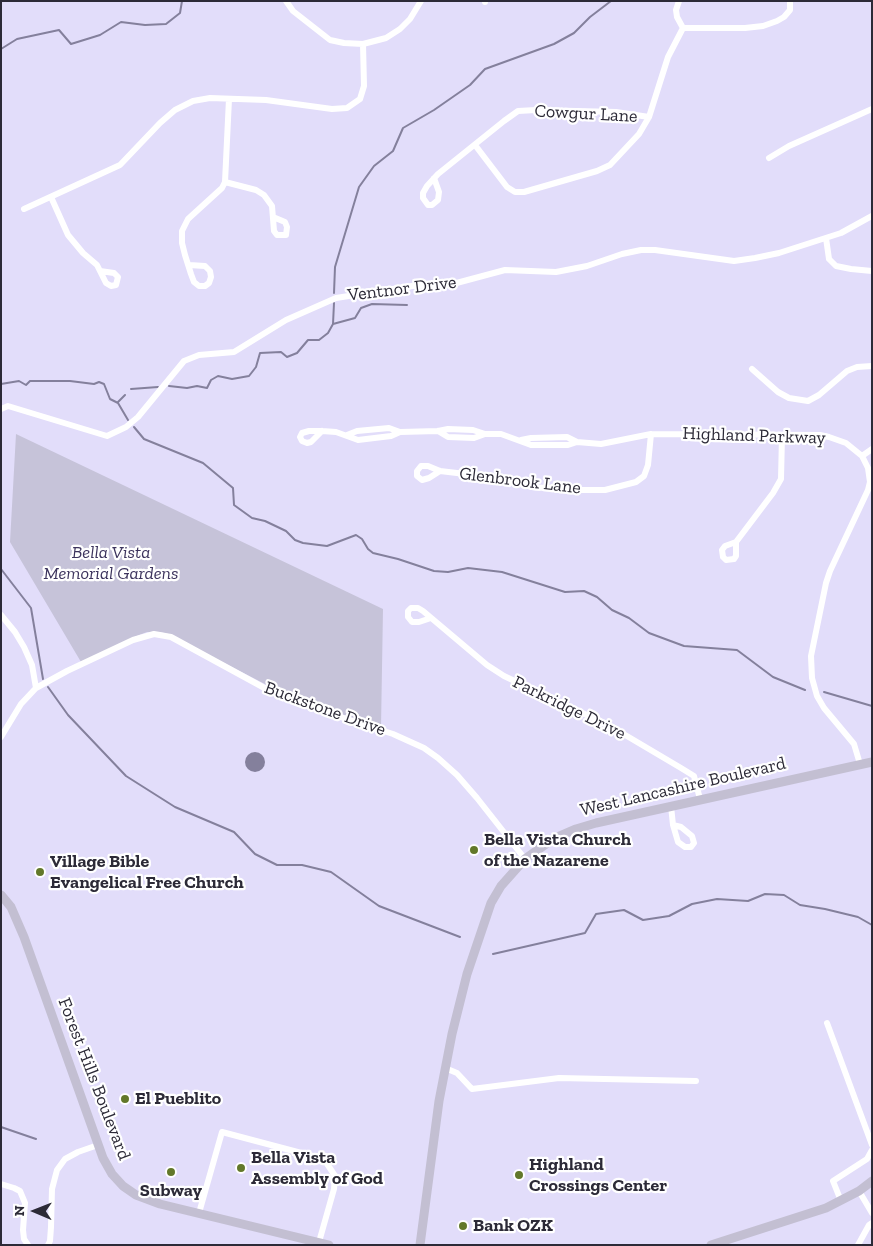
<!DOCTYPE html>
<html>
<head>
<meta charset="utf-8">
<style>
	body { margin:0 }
	#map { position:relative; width:873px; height:1246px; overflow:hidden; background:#e2ddfa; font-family:"Zilla Slab",serif }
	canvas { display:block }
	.frame { position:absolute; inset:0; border:2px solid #2c2a37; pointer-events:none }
	.north { position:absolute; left:10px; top:1186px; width:50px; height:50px; -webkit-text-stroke:4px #fff; paint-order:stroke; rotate:271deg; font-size:14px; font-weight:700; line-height:20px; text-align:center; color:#2c2a37 }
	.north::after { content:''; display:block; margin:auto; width:18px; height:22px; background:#2c2a37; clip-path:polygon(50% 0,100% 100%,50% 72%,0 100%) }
</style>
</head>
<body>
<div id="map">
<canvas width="873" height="1246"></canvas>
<div class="frame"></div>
<div class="north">N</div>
</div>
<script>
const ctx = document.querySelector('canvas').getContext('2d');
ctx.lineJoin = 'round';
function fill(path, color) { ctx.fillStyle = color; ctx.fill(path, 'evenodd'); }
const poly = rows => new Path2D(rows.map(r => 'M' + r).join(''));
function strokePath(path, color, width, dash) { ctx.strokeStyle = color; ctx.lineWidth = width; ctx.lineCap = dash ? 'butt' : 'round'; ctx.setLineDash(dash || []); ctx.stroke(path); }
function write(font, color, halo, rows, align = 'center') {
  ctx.font = font + ' "Zilla Slab",serif'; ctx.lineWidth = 4.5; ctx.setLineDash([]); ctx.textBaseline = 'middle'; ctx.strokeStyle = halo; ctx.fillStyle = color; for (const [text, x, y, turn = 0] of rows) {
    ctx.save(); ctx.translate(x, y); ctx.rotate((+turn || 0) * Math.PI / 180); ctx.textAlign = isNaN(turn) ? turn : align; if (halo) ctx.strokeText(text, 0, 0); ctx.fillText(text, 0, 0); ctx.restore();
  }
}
fill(poly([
	[16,434,383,609,381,727,290,697,168,634,160,632,147,632,139,635,81,662,10,542]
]), '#c6c3d9');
fill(poly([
	'245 762a10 10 0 1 1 20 0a10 10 0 1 1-20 0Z'
]), '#84809c');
strokePath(poly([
	[1,49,17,39,59,30,71,44,100,35,121,22,145,25,166,24,180,13,182,1],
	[334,293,335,267,359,187,374,166,393,151,403,128,434,110,470,85,485,69,554,44,574,33,590,17,611,1],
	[333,324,334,303],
	[1,384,19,381,26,385,30,381,70,381,94,384,99,382,104,384,110,399,118,403,128,420],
	[169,386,187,388,197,386,207,388,211,380,218,376,232,379,249,376,256,367,260,353,281,352,287,357,297,353,308,340,319,340,328,333,333,324,355,318,361,308,372,304,407,305],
	[131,389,158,387],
	[118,402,125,395],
	[134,427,144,439,203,463,233,488,234,505,252,518,265,521,286,531,295,540,303,543,327,546,356,535,362,539,368,549,373,553,398,559,434,571,448,572,468,568,502,572,565,592,584,591,597,597,612,610,629,618,649,633,684,646,737,650,773,677,805,690],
	[1,569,31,608,43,679],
	[48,687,68,715,126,776,175,807,234,832,255,854,277,865,302,865,331,872,379,906,460,937],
	[824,692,872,706],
	[493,954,585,933,596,914,624,910,643,920,669,916,692,904,717,899,748,901,765,894,784,895,800,905,825,909,858,917,872,925],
	[1,1127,36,1139]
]), '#84809c', 2);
strokePath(poly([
	[286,1,293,11,330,40,344,43,363,44,386,38,400,29,410,19,421,1],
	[679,1,676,10,677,17,683,28,745,28,763,26,777,21,784,17,790,10,790,1],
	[485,2,485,1],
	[475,145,507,187,515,192,524,192,597,171,610,165,639,134,649,117,668,57,683,28],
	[769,158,789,146,872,109],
	[434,178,439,192,438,200,432,205,428,205,423,198,423,193,427,186,438,174,504,121,518,111,536,110,616,112,649,117],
	[225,182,256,190,264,195,272,206,274,231,277,235,286,235,287,227,285,222,273,217],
	[51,197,68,235,83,253,97,265,106,283,111,286,116,285,118,277,114,273,100,271],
	[24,209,120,165,160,123,175,110,193,101,210,98,266,100,332,109,347,108,360,99,364,86,363,44],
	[826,238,829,259,836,266,851,269,872,271],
	[189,265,205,266,210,271,211,277,209,283,205,286,199,286,194,282,191,274,185,255,182,243,182,231,188,219,222,188,225,182,229,99],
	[752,369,778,392,789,398,808,401,819,395,847,371,857,367,872,366],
	[1,409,8,406,107,436,126,427,138,417,184,361,199,355,234,352,286,320,336,298,412,286,449,285,505,270,556,272,587,266,622,254,641,250,655,250,734,261,755,258,779,253,841,233,872,216],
	[322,431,311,442,307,443,302,441,300,437,302,433,309,431,322,431,336,432,358,440,391,436,400,432],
	[438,431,448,437,474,438,485,434],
	[347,435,357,431,389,428,400,432,438,431,448,429,473,430,485,434,501,434,531,445,568,445,577,442],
	[521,440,531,438,567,437,577,442,601,444,651,434,820,435,829,437,846,443,862,456,868,468,870,482,868,490,830,571,826,583,811,656,812,678,817,696,824,708,854,744,860,764],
	[862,456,872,449],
	[440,471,429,478,422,480,417,476,417,471,421,466,428,466,440,471,499,478,532,487,572,490,605,490,636,482,644,476,648,465,651,434],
	[736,542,736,556,734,559,726,560,723,557,722,550,725,546,736,542,773,493,781,479,782,436],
	[1,615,15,632,24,647,32,665,36,688,21,704,1,737],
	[431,618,419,622,412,622,408,617,408,611,411,608,418,608,423,611,487,665,504,676,610,726,681,768,694,776,700,799],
	[36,688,67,671,133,640,154,634,171,637,270,691,319,710,393,734,424,748,438,758,457,775,477,798,525,859],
	[671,806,673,825,678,842,685,847,691,847,694,843,692,836,681,827,673,825],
	[827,1023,872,1145],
	[445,1068,457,1073,472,1089,559,1078,696,1081],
	[1,1184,14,1188,20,1191,25,1203,23,1230,24,1239,28,1245],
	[859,1191,872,1213],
	[841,1201,833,1181,867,1159,872,1150],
	[199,1213,222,1132,324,1159,335,1176,334,1189,319,1242],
	[48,1245,50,1241,51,1227,52,1189,57,1170,65,1159,78,1152,98,1145],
	[858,1245,869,1225,872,1223]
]), '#fff', 6);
strokePath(poly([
	[1,895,11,907,24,937,103,1158,112,1174,123,1186,136,1195,160,1204,329,1245],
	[420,1245,439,1101,452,1034,467,974,491,903,501,886,525,859,553,839,576,829,596,823,872,762],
	[711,1245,826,1208,859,1191,872,1181]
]), '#c3bfd2', 9);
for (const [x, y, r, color] of [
	[474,850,5,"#62782a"],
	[40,872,5,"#62782a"],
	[125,1099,5,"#62782a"],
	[241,1168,5,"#62782a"],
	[171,1172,5,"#62782a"],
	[519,1175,5,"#62782a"],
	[463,1226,5,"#62782a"]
]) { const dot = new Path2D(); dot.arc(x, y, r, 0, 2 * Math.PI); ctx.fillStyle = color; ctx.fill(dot); strokePath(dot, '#fff', 2); }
write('18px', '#2c2a37', '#fff', [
	["Cowgur Lane",586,114,3],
	["Ventnor Drive",402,289,-7],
	["Highland Parkway",754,436,2],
	["Glenbrook Lane",520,481,7],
	["Parkridge Drive",569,708,26],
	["Buckstone Drive",325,709,20],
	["West Lancashire Boulevard",683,787,-13],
	["Forest Hills Boulevard",94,1079,69]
]);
write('italic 18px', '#3c335d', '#fff', [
	["Bella Vista",111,553],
	["Memorial Gardens",111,574]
]);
write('bold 18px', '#2c2a37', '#fff', [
	["Bella Vista Church",484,840],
	["of the Nazarene",484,861],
	["Village Bible",50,862],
	["Evangelical Free Church",50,883],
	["El Pueblito",135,1099],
	["Bella Vista",251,1158],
	["Assembly of God",251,1179],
	["Highland",529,1165],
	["Crossings Center",529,1186],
	["Subway",171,1191,"center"],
	["Bank OZK",473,1226]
], 'left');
</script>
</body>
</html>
